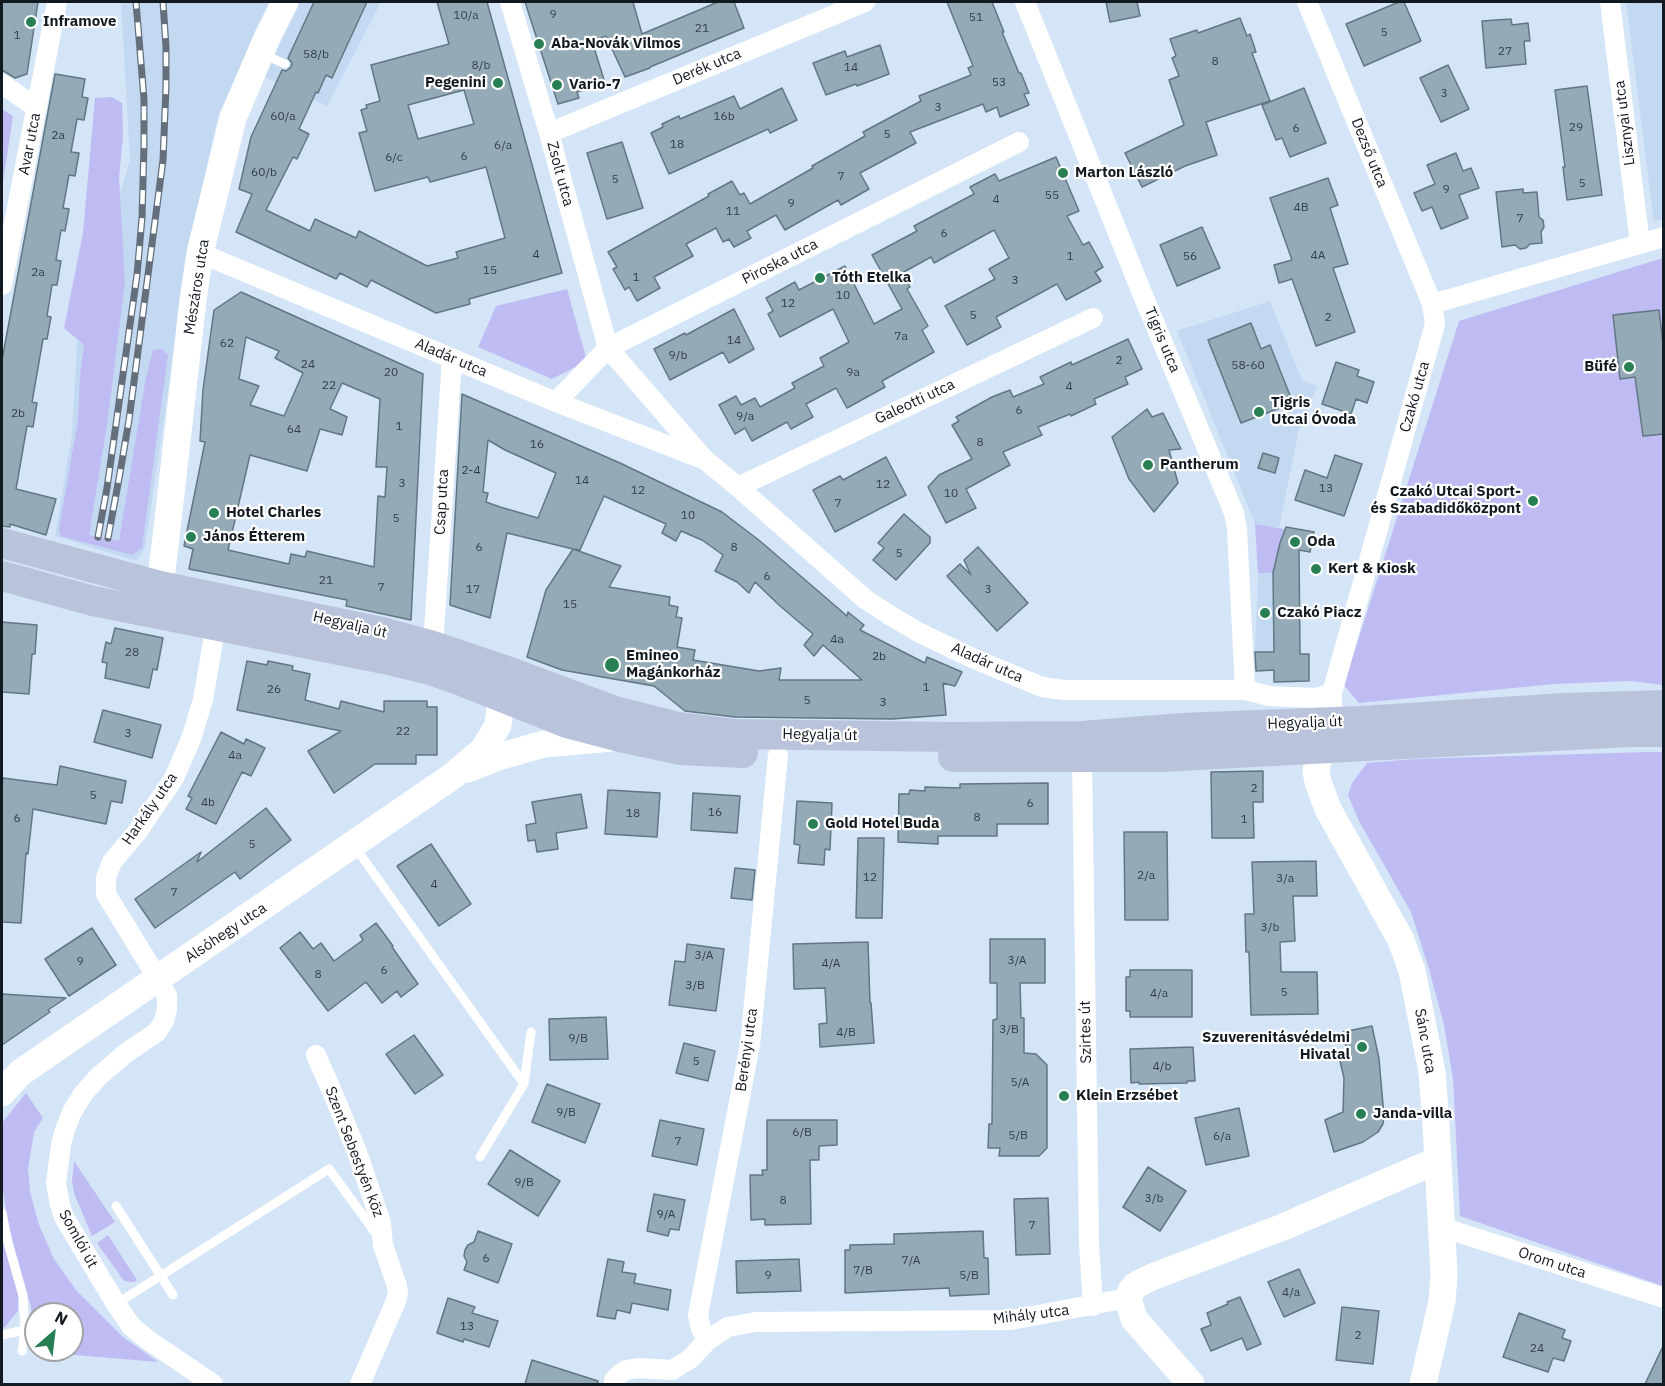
<!DOCTYPE html>
<html>
<head>
<meta charset="utf-8">
<style>
	body { margin:0 }
	#map { position:relative; width:1665px; height:1386px; overflow:hidden; background:#d4e5f8; font-family:"IBM Plex Sans",sans-serif }
	canvas { display:block }
	.frame { position:absolute; inset:0; border:3px solid #131920; pointer-events:none }
	.north { position:absolute; left:24px; top:1302px; width:60px; height:60px; box-sizing:border-box; background:#fff; border:2px solid #a1a3a6; border-radius:50%; rotate:28deg; font-size:16px; font-weight:700; line-height:24px; text-align:center; color:#131920 }
	.north::after { content:''; display:block; margin:auto; width:21px; height:27px; background:#287f53; clip-path:polygon(50% 0,100% 100%,50% 72%,0 100%) }
</style>
</head>
<body>
<div id="map">
<canvas width="1665" height="1386"></canvas>
<div class="frame"></div>
<div class="north">N</div>
</div>
<script>
const ctx = document.querySelector('canvas').getContext('2d');
ctx.lineJoin = 'round';
function fill(path, color) { ctx.fillStyle = color; ctx.fill(path, 'evenodd'); }
const poly = rows => new Path2D(rows.map(r => 'M' + r).join(''));
function strokePath(path, color, width, dash) { ctx.strokeStyle = color; ctx.lineWidth = width; ctx.lineCap = dash ? 'butt' : 'round'; ctx.setLineDash(dash || []); ctx.stroke(path); }
function write(font, color, halo, rows, align = 'center') {
  ctx.font = font + ' "IBM Plex Sans",sans-serif'; ctx.lineWidth = 4.5; ctx.setLineDash([]); ctx.textBaseline = 'middle'; ctx.strokeStyle = halo; ctx.fillStyle = color; for (const [text, x, y, turn = 0] of rows) {
    ctx.save(); ctx.translate(x, y); ctx.rotate((+turn || 0) * Math.PI / 180); ctx.textAlign = isNaN(turn) ? turn : align; if (halo) ctx.strokeText(text, 0, 0); ctx.fillText(text, 0, 0); ctx.restore();
  }
}
fill(poly([
	[121,2,381,2,327,106,241,66,219,112,191,235,145,548,136,561,55,536,72,434,77,344,130,160],
	[1626,2,1663,2,1664,219,1654,222],
	[1270,301,1302,380,1317,386,1298,434,1279,528,1255,524,1177,331],
	[1258,573,1273,573,1274,652,1255,652]
]), '#c3d9f2');
fill(poly([
	[112,97,122,103,123,136,119,178,125,282,107,425,89,535,119,541,146,377,153,350,162,349,168,355,142,548,132,555,60,536,59,529,78,420,80,376,84,345,64,328,83,233,95,98],
	[2,109,13,116,2,188],
	[1663,258,1663,685,1630,681,1555,684,1359,703,1344,685,1459,321],
	[567,289,587,361,552,379,478,347,496,306],
	[1255,524,1284,529,1273,573,1258,573],
	[1648,752,1664,752,1663,1286,1460,1216,1453,1079,1444,1025,1429,969,1411,912,1359,821,1348,795,1352,783,1367,763,1414,759],
	[26,1093,43,1118,34,1132,28,1169,30,1192,39,1225,54,1259,76,1290,123,1337,158,1362,64,1354,64,1350,72,1350,72,1314,36,1314,36,1322,32,1321,31,1307,9,1228,2,1185,2,1123],
	[74,1161,115,1222,92,1236,75,1196,72,1182],
	[2,1234,18,1291,18,1311,5,1327,2,1328],
	[108,1235,137,1280,134,1282,124,1281,97,1243]
]), '#bfbbf3');
const building = poly([
	[2,2,38,2,27,74,15,78,2,70,2,2],
	[314,2,367,2,332,78,326,75,318,93,316,92,299,129,309,134,297,159,293,157,266,210,310,231,315,219,356,238,359,231,427,266,458,258,456,252,505,238,486,167,430,182,428,177,375,191,359,133,367,131,361,110,367,108,366,105,380,101,371,65,449,44,437,2,487,2,562,273,469,299,470,304,436,313,371,280,367,287,340,273,336,279,236,232,252,194,239,189,251,137,282,70,286,71,291,67,292,63,288,58,314,2],
	[464,90,474,124,418,139,408,105,464,90],
	[525,2,633,2,642,34,718,2,734,2,744,28,650,67,650,68,625,77,606,36,592,41,605,83,577,92,579,98,558,104,525,2],
	[947,2,992,2,1004,32,1002,32,1019,73,1021,73,1029,93,1024,94,1029,105,1000,117,997,107,986,112,983,104,910,132,916,143,860,173,869,189,841,205,838,200,785,230,776,215,747,231,751,238,734,247,729,239,723,242,716,228,686,244,693,256,654,277,660,288,637,301,629,287,625,290,613,269,617,267,608,252,709,196,708,194,732,181,740,195,744,193,750,204,813,168,812,166,865,136,863,132,921,101,919,96,971,75,968,68,973,66,947,2],
	[1106,2,1137,2,1140,16,1110,22,1106,2],
	[1399,2,1404,2,1421,41,1364,66,1346,24,1399,2],
	[1240,18,1247,36,1250,34,1256,52,1252,53,1270,101,1206,122,1217,155,1185,166,1142,187,1125,153,1184,125,1169,80,1179,76,1172,58,1176,56,1170,39,1197,30,1198,33,1240,18],
	[1511,19,1512,25,1528,23,1530,41,1524,41,1526,64,1486,68,1482,21,1511,19],
	[880,45,889,74,857,86,856,84,826,95,813,63,845,51,847,57,880,45],
	[1448,65,1469,109,1441,122,1420,78,1448,65],
	[55,74,85,79,82,97,88,98,84,120,77,119,71,152,79,153,75,176,69,175,63,208,69,209,65,231,61,230,56,260,61,261,57,285,52,285,47,316,51,317,47,339,43,339,32,402,37,403,33,427,27,426,16,489,56,499,46,535,10,524,10,527,2,526,2,360,55,74],
	[1587,86,1602,195,1567,200,1563,167,1565,167,1555,90,1587,86],
	[782,88,797,120,770,133,768,129,669,174,651,133,663,127,662,124,679,116,680,119,734,96,740,109,782,88],
	[1304,88,1326,143,1290,157,1282,138,1276,140,1262,105,1304,88],
	[622,142,643,208,607,219,587,153,622,142],
	[1456,153,1463,171,1471,168,1479,188,1459,195,1468,218,1441,229,1432,207,1422,211,1414,193,1435,184,1427,165,1456,153],
	[1056,157,1079,211,1067,216,1083,245,1089,242,1103,267,1095,272,1101,281,1066,300,1057,284,996,317,1001,327,967,345,945,306,995,279,989,269,1009,258,994,230,934,263,931,257,902,273,910,287,907,289,928,326,922,330,934,352,882,381,885,387,847,408,836,388,806,404,813,417,791,429,787,422,752,441,745,428,735,434,719,405,736,396,741,405,755,398,760,407,795,388,792,383,824,366,820,358,849,342,833,309,780,337,768,314,773,311,766,298,795,282,799,290,845,266,874,324,902,309,872,255,917,231,914,226,974,194,970,187,995,174,999,181,1056,157],
	[1328,178,1338,205,1330,208,1348,264,1333,268,1355,332,1316,346,1292,279,1279,283,1274,265,1292,260,1270,198,1328,178],
	[1523,189,1523,193,1537,192,1539,217,1543,220,1544,227,1541,232,1542,243,1530,244,1526,248,1520,249,1515,245,1502,247,1496,192,1523,189],
	[1202,227,1220,268,1177,286,1160,245,1202,227],
	[241,292,423,374,411,620,346,606,347,600,189,569,193,549,184,546,205,442,200,441,203,390,214,310,241,292],
	[246,337,279,351,275,358,303,373,284,416,250,405,259,386,239,379,246,337],
	[342,383,380,399,376,467,387,467,385,497,378,496,374,567,307,551,305,557,291,554,289,564,228,550,250,455,307,471,320,429,342,435,347,417,330,409,342,383],
	[734,309,754,349,729,363,723,352,670,380,654,349,685,333,686,335,734,309],
	[1659,310,1664,353,1664,434,1643,436,1635,377,1620,379,1613,315,1659,310],
	[1251,323,1261,349,1270,345,1293,403,1241,423,1208,340,1251,323],
	[1128,339,1142,369,1125,377,1128,384,1094,399,1096,404,1071,416,1070,414,1038,427,1042,435,1003,452,1010,465,966,489,976,508,946,523,928,487,939,475,972,459,952,425,959,421,956,417,992,397,1010,390,1013,397,1044,384,1040,377,1071,362,1072,365,1128,339],
	[1336,362,1359,370,1357,376,1374,382,1367,403,1356,399,1351,414,1322,404,1336,362],
	[462,394,620,463,722,512,760,541,847,616,848,612,864,625,860,630,925,663,927,657,962,672,955,686,943,683,946,715,892,719,735,717,685,711,654,686,562,670,527,657,546,590,573,549,507,533,490,618,450,605,462,394],
	[488,440,505,450,556,473,538,518,500,507,486,502,488,493,483,492,488,440],
	[604,496,666,524,662,533,676,541,681,531,702,540,723,555,715,571,737,582,749,593,755,582,779,605,813,634,804,645,814,656,823,645,862,680,779,680,781,668,759,671,693,660,695,650,677,647,682,618,676,617,678,607,669,605,670,597,609,587,621,566,573,549,580,550,604,496],
	[1147,409,1152,417,1163,413,1181,449,1169,450,1178,483,1154,512,1129,479,1112,437,1147,409],
	[1263,453,1279,458,1275,473,1258,468,1263,453],
	[1335,455,1362,464,1344,516,1295,500,1305,470,1327,478,1335,455],
	[886,457,906,495,835,532,813,490,840,476,843,480,886,457],
	[904,514,930,537,930,543,896,580,873,560,884,548,878,543,904,514],
	[1286,527,1314,532,1310,552,1299,550,1300,654,1309,654,1309,681,1274,682,1274,670,1256,671,1255,652,1274,652,1273,573,1280,543,1286,527],
	[978,547,1028,603,997,631,947,576,960,564,971,575,964,560,978,547],
	[2,622,37,625,35,654,32,654,29,694,2,692,2,622],
	[115,628,163,638,157,670,153,669,149,688,105,678,107,663,102,662,106,642,111,644,115,628],
	[247,661,267,665,268,661,293,666,292,670,310,674,305,700,339,709,341,701,384,712,384,701,427,701,427,707,437,707,437,755,416,755,416,764,375,764,334,793,308,751,341,731,237,710,247,661],
	[103,710,161,725,152,758,94,742,103,710],
	[221,732,244,744,246,739,265,748,251,776,242,772,216,824,186,809,192,798,188,796,221,732],
	[60,766,126,781,122,803,111,801,106,824,33,809,28,854,26,853,21,923,2,922,2,789,3,778,57,785,60,766],
	[1263,771,1263,802,1253,802,1254,838,1212,838,1211,772,1263,771],
	[1048,783,1048,824,997,824,997,836,938,836,938,844,898,842,899,794,909,794,910,790,925,791,925,787,960,788,960,784,1048,783],
	[608,790,660,793,657,837,605,834,608,790],
	[693,793,740,796,737,833,691,830,693,793],
	[581,794,587,828,556,833,558,849,537,852,535,840,528,841,526,825,536,823,532,802,581,794],
	[797,801,832,803,830,850,825,849,824,865,798,863,800,845,794,844,797,801],
	[266,808,291,840,240,879,235,872,155,928,135,899,201,852,197,862,266,808],
	[1124,832,1167,832,1168,920,1125,920,1124,832],
	[858,838,884,838,882,918,856,918,858,838],
	[431,844,471,904,439,926,397,866,431,844],
	[1316,861,1317,896,1293,896,1295,941,1280,942,1281,972,1317,972,1318,1014,1251,1015,1249,952,1246,952,1245,914,1254,914,1252,862,1316,861],
	[735,868,755,870,752,900,731,898,735,868],
	[376,923,393,946,392,947,418,984,401,997,397,991,382,1003,366,982,328,1011,280,948,300,932,313,949,321,943,334,961,363,940,360,935,376,923],
	[92,928,116,965,69,996,45,959,92,928],
	[990,939,1045,939,1045,983,1020,983,1021,1018,1024,1018,1024,1053,1036,1054,1047,1065,1047,1148,1039,1156,999,1156,1000,1148,988,1148,989,1124,992,1124,993,1020,997,1019,997,983,990,983,990,939],
	[868,942,870,1003,871,1003,874,1043,820,1047,819,1024,827,1023,825,988,794,989,793,944,868,942],
	[687,944,724,949,716,1011,669,1005,675,961,685,962,687,944],
	[1130,970,1192,970,1192,1017,1130,1017,1130,1011,1126,1011,1126,977,1130,977,1130,970],
	[2,994,66,998,48,1010,50,1012,2,1045,2,994],
	[606,1017,608,1059,550,1060,549,1019,606,1017],
	[1372,1026,1379,1059,1384,1116,1383,1124,1378,1132,1363,1142,1334,1152,1325,1120,1343,1112,1344,1078,1338,1053,1347,1052,1343,1032,1372,1026],
	[414,1035,443,1075,415,1094,386,1054,414,1035],
	[684,1043,715,1051,708,1081,676,1073,684,1043],
	[1193,1047,1195,1081,1187,1081,1187,1083,1139,1084,1139,1082,1131,1083,1130,1049,1193,1047],
	[547,1084,600,1104,585,1143,532,1122,547,1084],
	[1239,1108,1249,1156,1206,1165,1195,1118,1239,1108],
	[660,1120,704,1129,697,1165,652,1156,660,1120],
	[767,1120,837,1120,837,1145,819,1146,819,1160,810,1160,811,1224,765,1225,765,1219,751,1220,750,1175,763,1175,762,1170,767,1170,767,1120],
	[510,1150,560,1181,538,1216,488,1184,510,1150],
	[1148,1167,1186,1191,1160,1231,1123,1207,1148,1167],
	[654,1194,685,1200,679,1230,670,1229,668,1236,647,1231,654,1194],
	[1048,1198,1050,1254,1016,1255,1014,1199,1048,1198],
	[478,1231,512,1244,498,1283,464,1270,467,1262,464,1256,465,1250,468,1245,474,1242,478,1231],
	[983,1231,984,1258,988,1258,989,1294,950,1296,949,1288,845,1293,845,1250,850,1250,850,1245,894,1244,894,1234,983,1231],
	[608,1259,624,1262,622,1272,636,1274,634,1283,671,1290,668,1310,632,1303,630,1313,617,1310,615,1319,597,1316,608,1259],
	[799,1259,801,1291,737,1293,736,1261,799,1259],
	[1299,1269,1315,1303,1284,1317,1268,1282,1299,1269],
	[1240,1297,1261,1344,1247,1350,1242,1338,1211,1351,1201,1329,1211,1325,1207,1313,1228,1304,1227,1302,1240,1297],
	[448,1298,475,1307,472,1313,498,1321,489,1347,464,1339,463,1342,437,1333,448,1298],
	[1342,1307,1379,1311,1373,1364,1336,1360,1342,1307],
	[1519,1313,1565,1330,1562,1338,1571,1341,1564,1361,1553,1358,1548,1372,1503,1357,1519,1313],
	[1664,1344,1664,1384,1645,1384,1664,1344],
	[532,1360,598,1381,598,1384,525,1384,532,1360]
]);
fill(building, '#94abb7');
strokePath(building, '#617783', 1.5);
strokePath(poly([
	[263,54,285,64],
	[355,847,524,1084],
	[480,1157,524,1084,531,1032],
	[116,1206,173,1295],
	[2,1213,8,1243,23,1296,25,1330,22,1351],
	[116,1304,329,1169,377,1235],
	[2,1335,25,1330]
]), '#fff', 9);
strokePath(poly([
	[510,2,549,133,608,348,704,459,738,487,865,599,891,616,918,632,972,658,1042,687,1064,690,1245,690,1269,696,1316,698,1332,693],
	[1025,2,1142,293,1234,513,1237,529,1245,690],
	[1307,2,1432,304,1435,324,1332,693,1332,706],
	[1610,2,1640,244],
	[2,84,37,108],
	[549,133,865,2],
	[200,253,556,402,700,458],
	[2,285,57,2],
	[1432,304,1664,237],
	[556,402,608,348,1019,142],
	[738,487,1093,318],
	[433,646,452,358],
	[1082,758,1089,1244,1093,1306],
	[316,1055,334,1096,357,1152,381,1223,383,1245,397,1286,398,1293,396,1301,360,1384],
	[1441,1227,1664,1298],
	[708,1340,701,1329,698,1315,750,1045,778,755],
	[213,1384,148,1340,131,1326,116,1304,64,1217,60,1205,56,1183,61,1145,65,1130,72,1112,83,1094,98,1077,126,1053,157,1032,164,1021,167,1009,167,996,158,979,106,894,106,878,112,862,138,831,174,778,184,755,191,739,203,700,216,624],
	[614,1384,614,1380,620,1374,626,1370,638,1368,672,1370,690,1359,708,1340,728,1327,756,1322,1011,1320,1128,1298]
]), '#fff', 20);
strokePath(poly([
	[172,602,160,586,165,546,193,300,200,253,233,118,267,38,285,2],
	[1330,729,1320,749,1316,771,1318,782,1328,809,1401,940,1412,971,1432,1072,1436,1125,1444,1274,1442,1301,1423,1384],
	[468,769,498,757,544,744,612,738],
	[2,1093,20,1073,454,775,484,749,498,725,500,710,498,697,492,679],
	[1191,1384,1134,1319,1128,1298,1131,1291,1136,1285,1152,1277,1283,1227,1438,1160]
]), '#fff', 27);
strokePath(poly([
	[2,543,160,586,382,632,433,646,510,672,615,711,678,727,734,734,952,737,1082,736,1182,728,1361,721,1565,708,1664,705],
	[2,576,93,601,384,659,430,670,459,680,567,723,620,737,681,750,743,753],
	[953,757,1161,757,1628,732,1664,732]
]), '#b9c3db', 30);
const rail = poly([
	[98,537,107,488,137,275,142,218,144,145,144,99,136,2],
	[108,538,120,473,129,420,163,160,166,87,166,47,163,2]
]);
strokePath(rail, '#646f7b', 7);
strokePath(rail, '#fff', 4.5, [14]);
for (const [x, y, r, color] of [
	[31,22,6,"#287f53"],
	[539,44,6,"#287f53"],
	[498,83,6,"#287f53"],
	[557,85,6,"#287f53"],
	[1063,173,6,"#287f53"],
	[820,278,6,"#287f53"],
	[1629,367,6,"#287f53"],
	[1259,412,6,"#287f53"],
	[1148,465,6,"#287f53"],
	[1533,501,6,"#287f53"],
	[214,513,6,"#287f53"],
	[191,537,6,"#287f53"],
	[1295,542,6,"#287f53"],
	[1316,569,6,"#287f53"],
	[1265,613,6,"#287f53"],
	[612,665,8,"#287f53"],
	[813,824,6,"#287f53"],
	[1362,1047,6,"#287f53"],
	[1064,1096,6,"#287f53"],
	[1361,1114,6,"#287f53"]
]) { const dot = new Path2D(); dot.arc(x, y, r, 0, 2 * Math.PI); ctx.fillStyle = color; ctx.fill(dot); strokePath(dot, '#fff', 2); }
write('12px', '#333e46', null, [
	["9",553,15],
	["10/a",466,16],
	["51",976,18],
	["21",702,29],
	["5",1384,33],
	["1",17,36],
	["27",1505,52],
	["58/b",316,55],
	["8",1215,62],
	["8/b",481,66],
	["14",851,68],
	["53",999,83],
	["3",1444,94],
	["3",938,108],
	["60/a",283,117],
	["16b",724,117],
	["29",1576,128],
	["6",1296,129],
	["5",887,135],
	["2a",58,136],
	["18",677,145],
	["6/a",503,146],
	["6",464,157],
	["6/c",394,158],
	["60/b",264,173],
	["7",841,177],
	["5",615,180],
	["5",1582,184],
	["9",1446,190],
	["55",1052,196],
	["4",996,200],
	["9",791,204],
	["4B",1301,208],
	["11",733,212],
	["7",1520,219],
	["6",944,234],
	["4",536,255],
	["4A",1318,256],
	["1",1070,257],
	["56",1190,257],
	["15",490,271],
	["2a",38,273],
	["1",636,278],
	["3",1015,281],
	["10",843,296],
	["12",788,304],
	["5",973,316],
	["2",1328,318],
	["7a",901,337],
	["14",734,341],
	["62",227,344],
	["9/b",678,356],
	["2",1119,361],
	["24",308,365],
	["58-60",1248,366],
	["20",391,373],
	["9a",853,373],
	["22",329,386],
	["4",1069,387],
	["6",1019,411],
	["2b",18,414],
	["9/a",745,417],
	["1",399,427],
	["64",294,430],
	["8",980,443],
	["16",537,445],
	["2-4",471,471],
	["14",582,481],
	["3",402,484],
	["12",883,485],
	["13",1326,489],
	["12",638,491],
	["10",951,494],
	["7",838,504],
	["10",688,516],
	["5",396,519],
	["6",479,548],
	["8",734,548],
	["5",899,554],
	["6",767,577],
	["21",326,581],
	["7",381,588],
	["17",473,590],
	["3",988,590],
	["15",570,605],
	["4a",837,640],
	["28",132,653],
	["2b",879,657],
	["1",926,688],
	["26",274,690],
	["5",807,701],
	["3",883,703],
	["22",403,732],
	["3",128,734],
	["4a",235,756],
	["2",1254,789],
	["5",93,796],
	["4b",208,803],
	["6",1030,804],
	["16",715,813],
	["18",633,814],
	["8",977,818],
	["6",17,819],
	["1",1244,820],
	["5",252,845],
	["2/a",1146,876],
	["12",870,878],
	["3/a",1285,879],
	["4",434,885],
	["7",174,893],
	["3/b",1270,928],
	["3/A",704,956],
	["3/A",1017,961],
	["9",80,962],
	["4/A",831,964],
	["6",384,971],
	["8",318,975],
	["3/B",695,986],
	["5",1284,993],
	["4/a",1159,994],
	["3/B",1009,1030],
	["4/B",846,1033],
	["9/B",578,1039],
	["5",696,1062],
	["4/b",1162,1067],
	["5/A",1020,1083],
	["9/B",566,1113],
	["6/B",802,1133],
	["5/B",1018,1136],
	["6/a",1222,1137],
	["7",678,1142],
	["9/B",524,1183],
	["3/b",1154,1199],
	["8",783,1201],
	["9/A",666,1215],
	["7",1032,1226],
	["6",486,1259],
	["7/A",911,1261],
	["7/B",863,1271],
	["9",768,1276],
	["5/B",969,1276],
	["4/a",1291,1293],
	["13",467,1327],
	["2",1358,1336],
	["24",1537,1349]
]);
write('bold 15px', '#131920', '#fff', [
	["Inframove",43,22],
	["Aba-Novák Vilmos",551,44],
	["Pegenini",486,83,"right"],
	["Vario-7",569,85],
	["Marton László",1075,173],
	["Tóth Etelka",832,278],
	["Büfé",1617,367,"right"],
	["Tigris",1271,403],
	["Utcai Óvoda",1271,420],
	["Pantherum",1160,465],
	["Czakó Utcai Sport-",1521,492,"right"],
	["és Szabadidőközpont",1521,509,"right"],
	["Hotel Charles",226,513],
	["János Étterem",203,537],
	["Oda",1307,542],
	["Kert & Kiosk",1328,569],
	["Czakó Piacz",1277,613],
	["Emineo",626,656],
	["Magánkorház",626,673],
	["Gold Hotel Buda",825,824],
	["Szuverenitásvédelmi",1350,1038,"right"],
	["Hivatal",1350,1055,"right"],
	["Klein Erzsébet",1076,1096],
	["Janda-villa",1373,1114]
], 'left');
write('15px', '#131920', '#fff', [
	["Derék utca",707,67,-23],
	["Lisznyai utca",1625,123,-97],
	["Avar utca",30,144,-79],
	["Dezső utca",1369,153,68],
	["Zsolt utca",560,174,75],
	["Piroska utca",780,262,-27],
	["Mészáros utca",197,287,-81],
	["Tigris utca",1162,340,67],
	["Aladár utca",451,358,23],
	["Czakó utca",1415,397,-74],
	["Galeotti utca",915,402,-25],
	["Csap utca",442,502,-87],
	["Hegyalja út",350,625,13],
	["Aladár utca",987,663,24],
	["Hegyalja út",1305,723,-2],
	["Hegyalja út",820,735,1],
	["Harkály utca",150,809,-55],
	["Alsóhegy utca",226,933,-34],
	["Szirtes út",1086,1032,-91],
	["Sánc utca",1425,1041,80],
	["Berényi utca",747,1050,-82],
	["Szent Sebestyén köz",354,1152,69],
	["Somlói út",78,1239,61],
	["Orom utca",1552,1263,18],
	["Mihály utca",1031,1315,-7]
]);
</script>
</body>
</html>
